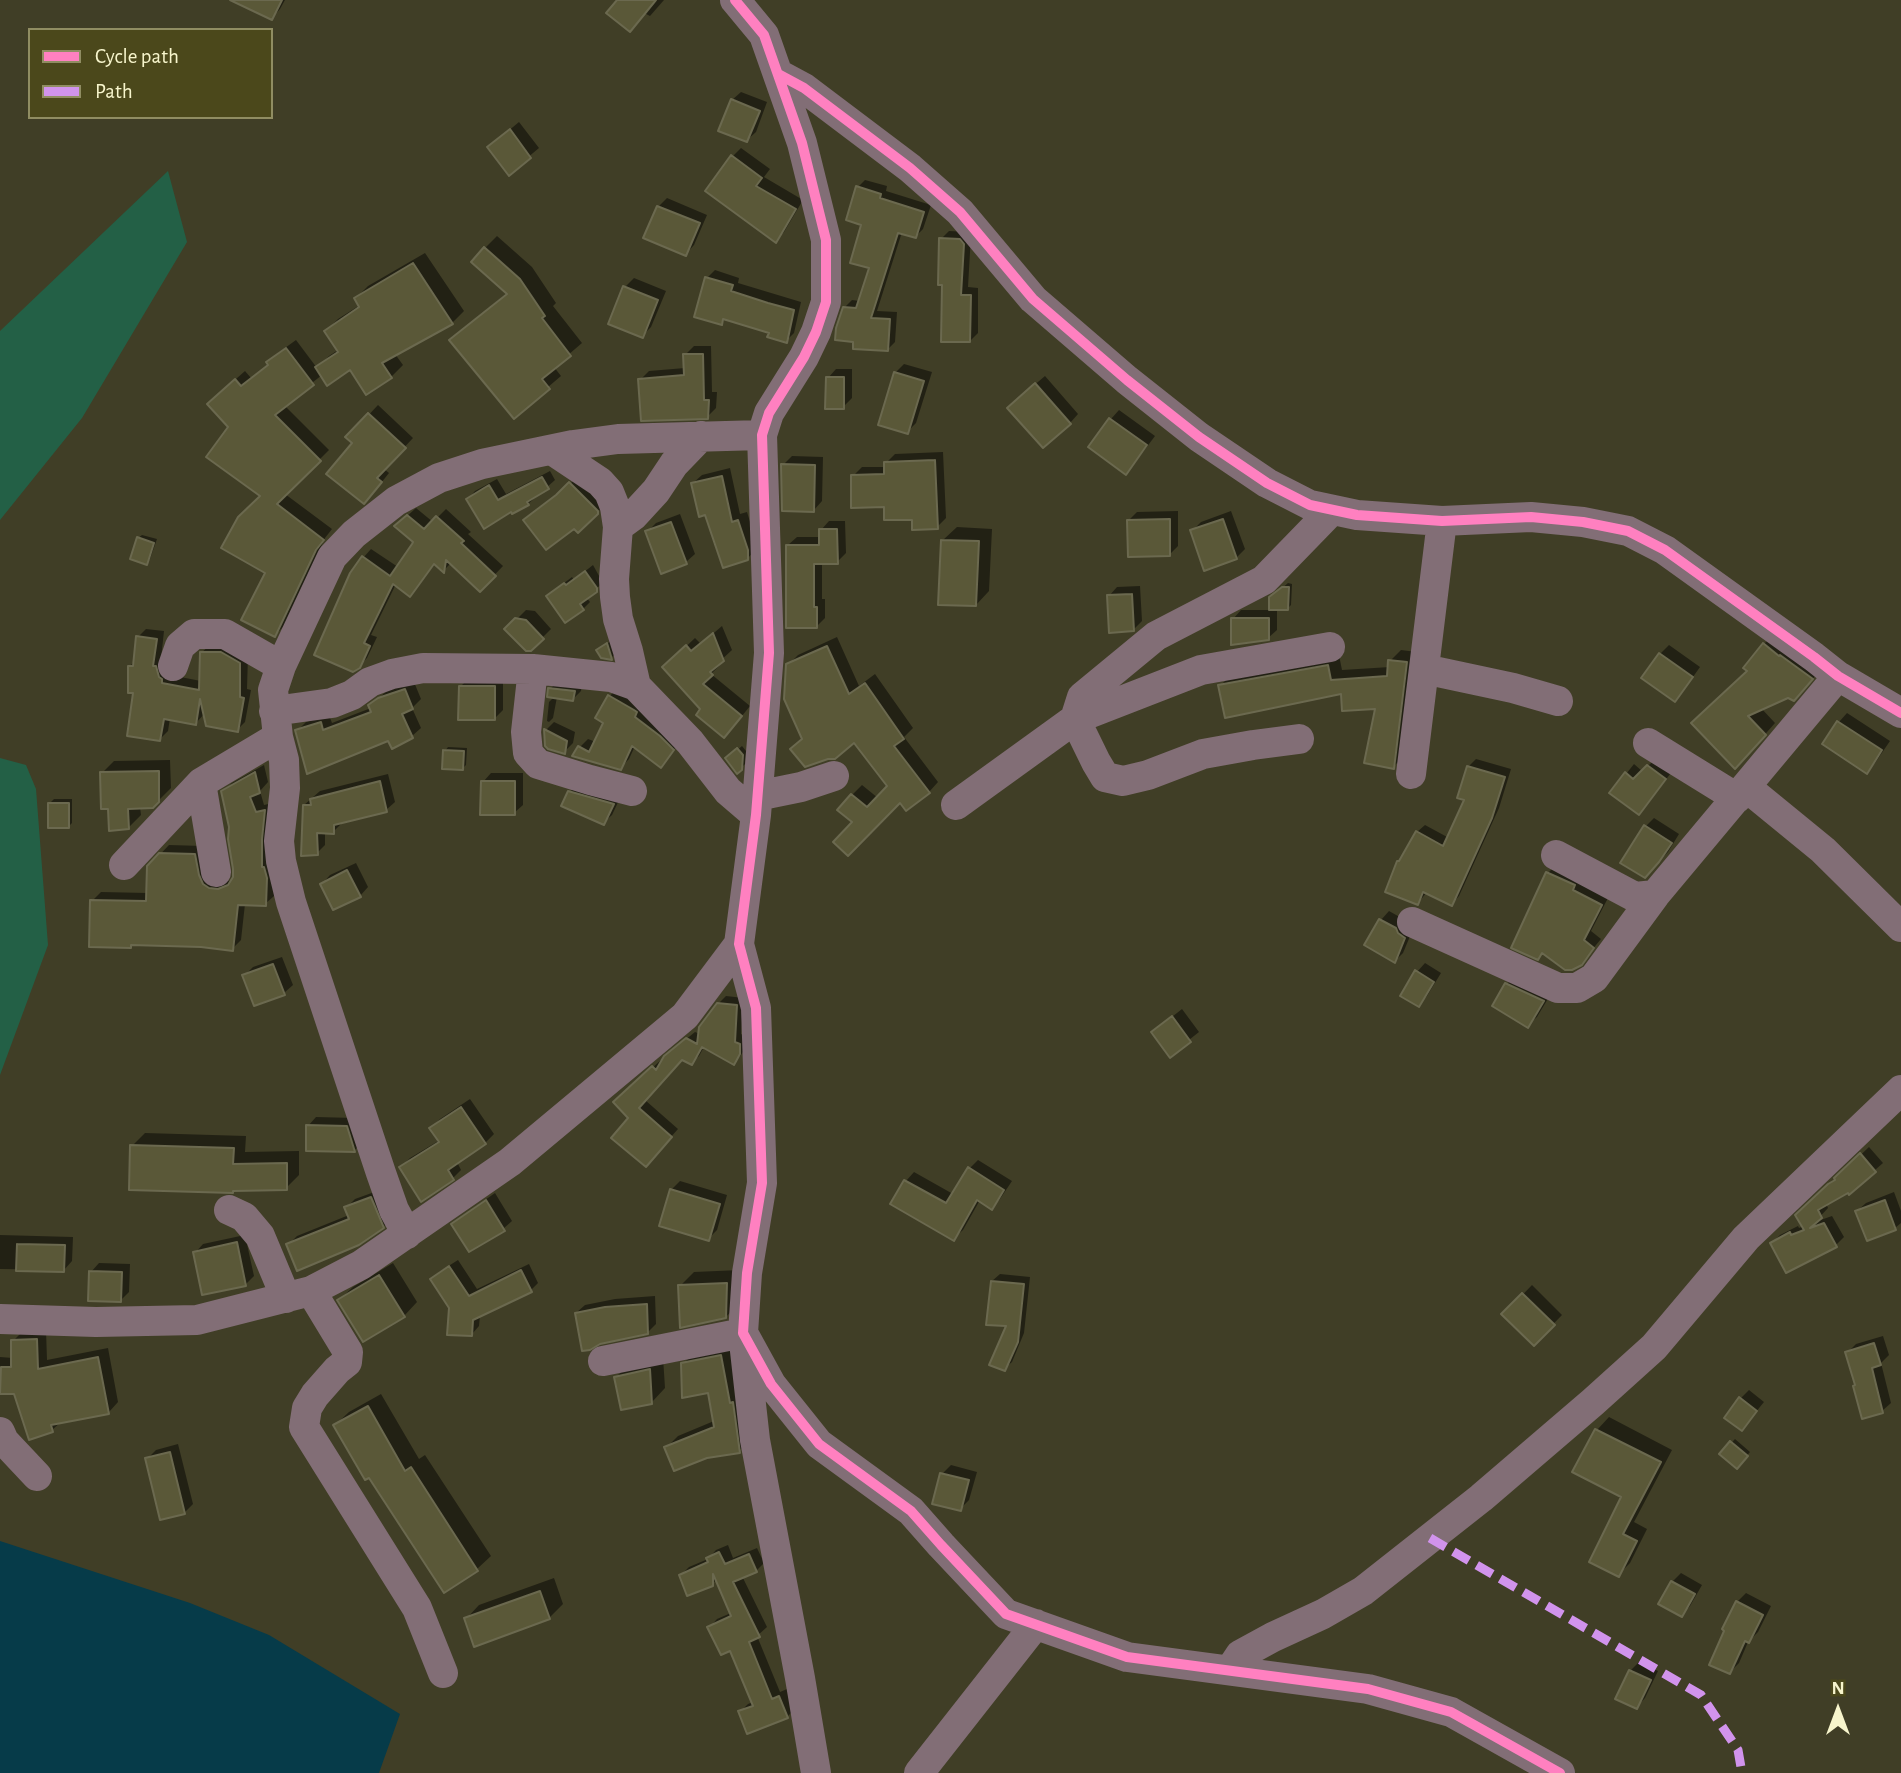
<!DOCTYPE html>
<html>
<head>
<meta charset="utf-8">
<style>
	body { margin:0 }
	#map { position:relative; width:1901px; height:1773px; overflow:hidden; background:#403e26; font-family:"Alegreya Sans",sans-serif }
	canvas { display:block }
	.legend { position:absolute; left:28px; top:28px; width:245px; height:91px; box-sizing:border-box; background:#4b481b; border:2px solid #908d62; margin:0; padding:9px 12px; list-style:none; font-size:21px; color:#f7f5cc }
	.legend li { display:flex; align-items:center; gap:14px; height:35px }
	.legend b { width:35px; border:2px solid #908d62 }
	.north { position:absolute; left:1803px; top:1675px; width:70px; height:70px; -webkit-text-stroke:5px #4b481b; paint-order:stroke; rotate:0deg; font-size:19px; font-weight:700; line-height:28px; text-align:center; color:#f7f5cc }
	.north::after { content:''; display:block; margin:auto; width:24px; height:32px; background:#f7f5cc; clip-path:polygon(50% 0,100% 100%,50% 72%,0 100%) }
</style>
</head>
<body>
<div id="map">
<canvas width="1901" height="1773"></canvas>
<ul class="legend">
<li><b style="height:9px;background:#ff80c0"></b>Cycle path</li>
<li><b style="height:9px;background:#d193ec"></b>Path</li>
</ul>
<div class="north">N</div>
</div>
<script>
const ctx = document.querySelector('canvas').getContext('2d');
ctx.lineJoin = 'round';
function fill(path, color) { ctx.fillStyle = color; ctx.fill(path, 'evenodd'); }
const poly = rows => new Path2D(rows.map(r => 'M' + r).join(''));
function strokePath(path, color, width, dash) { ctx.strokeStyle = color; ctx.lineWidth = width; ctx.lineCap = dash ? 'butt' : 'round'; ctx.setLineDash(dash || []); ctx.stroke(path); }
fill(poly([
	[168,171,187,242,82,418,0,520,0,331],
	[0,758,26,765,36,789,48,945,0,1075]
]), '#236046');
fill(poly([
	[0,1541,190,1603,269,1635,400,1714,379,1773,0,1773]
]), '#063b49');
fill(poly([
	[257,0,285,0,280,9,272,18],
	[619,0,664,0,650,16],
	[741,92,767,102,756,132,747,140,732,100],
	[519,122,539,148,509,173,489,147],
	[741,148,770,169,764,177,803,200,784,232,776,240,733,156],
	[865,180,887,186,886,191,931,205,923,229,916,236,902,232,877,311,897,312,895,342,888,349,844,308,852,300,860,301,871,267,858,187],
	[667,198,707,215,694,245,686,254,658,207],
	[949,231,968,232,971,235,968,287,978,288,978,333,970,341,944,284,941,239],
	[497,236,532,267,556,303,553,306,582,343,554,367,561,376,514,416,451,340,463,329,508,292,485,248],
	[425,253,464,311,452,323,395,354,403,365,391,377,367,393,350,368,322,375,284,405,329,450,285,494,332,529,325,538,285,625,275,635,267,572,263,496,230,427,219,394,245,371,251,378,269,364,278,353,296,340,317,368,329,356,338,350,326,331,338,319,360,305,356,298,368,286],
	[715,270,739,278,738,283,801,302,794,333,786,341,771,332,726,318,721,323,707,278],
	[634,278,666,291,651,327,642,336,625,287],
	[694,346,711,346,712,392,717,392,716,408,707,417,640,380,649,371,685,368,685,355],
	[904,364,932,372,916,423,907,432,895,373],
	[836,369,852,369,852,398,843,407,828,378],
	[1045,376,1078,414,1070,423,1018,399],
	[378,405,413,438,384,469,389,473,373,493,354,443,348,437],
	[1119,410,1155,436,1134,464,1126,473,1090,447,1111,419],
	[943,452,946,518,937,527,885,506,853,476,862,467,886,467,886,463,895,454],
	[792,456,823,457,822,501,814,510,783,465],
	[730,468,740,514,747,512,756,541,756,549,748,558,706,513,693,483,702,475],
	[550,471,555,480,528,504,468,499,475,491,497,479,506,494],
	[579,475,606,504,578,531,534,512,567,487],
	[416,508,433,522,446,509,471,532,468,534,503,566,480,590,451,563,444,570,436,563,410,594,396,584,371,635,377,637,367,658,358,667,363,558,371,549,398,567,415,541,405,518],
	[1178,511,1178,546,1169,555,1129,520,1137,512],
	[1231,511,1245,549,1236,558,1192,531,1201,522],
	[680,514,695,554,686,562,647,532,656,523],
	[829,521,845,521,846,553,837,562,822,562,822,599,825,599,825,618,817,626,788,545,797,537,821,537,821,530],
	[957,527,992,529,989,591,976,605,943,540],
	[142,535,157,539,150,559,146,563,138,538],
	[593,565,603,583,586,597,590,602,583,609,555,590,572,577,574,580],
	[1288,583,1292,584,1291,605,1287,609,1277,608,1277,630,1268,638,1233,619,1241,610,1271,610,1271,598],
	[1140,586,1142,621,1133,630,1109,596,1117,587],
	[526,610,535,611,551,629,530,650,507,629],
	[722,626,732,650,718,663,720,665,711,674,750,706,733,727,673,659,695,638,701,644],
	[146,629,164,631,161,659,170,675,201,681,201,653,210,645,248,655,247,689,251,690,245,722,237,730,205,713,196,723,170,718,168,731,160,739,135,691,129,667,135,661,138,637],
	[1774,634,1822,668,1804,689,1761,708,1775,723,1745,757,1749,671,1764,644],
	[837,637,859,686,875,674,913,728,904,737,938,782,929,792,900,800,854,822,852,795,862,785,878,798,889,786,854,741,804,738,788,665,798,655],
	[611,641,615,654,611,658,598,650],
	[1669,645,1700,667,1683,691,1675,700,1643,678,1660,654],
	[1401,650,1417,652,1404,756,1393,767,1377,707,1342,692,1220,686,1231,675,1339,655,1342,670,1390,667,1390,661],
	[469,678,503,678,503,710,494,719,460,687],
	[559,680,582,683,581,691,572,700,557,697,553,718,549,722,547,721,549,702,554,697,550,689],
	[414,682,421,699,412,708,421,728,412,736,392,746,389,739,297,731,306,722,329,715,332,723,371,708,370,706,389,689],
	[618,687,681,741,660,766,635,746,629,759,620,768,580,747,588,739,596,742,605,722,597,718,610,696],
	[1847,713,1890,741,1875,763,1867,771,1824,744,1839,722],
	[554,722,575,732,573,743,564,752,547,745,546,730],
	[742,746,746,751,745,764,737,772,727,759],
	[448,747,467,748,466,765,462,769,445,751],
	[1657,758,1673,770,1647,805,1639,813,1611,793,1634,764,1642,771],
	[1476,759,1511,769,1499,808,1459,896,1452,904,1427,892,1418,903,1417,832,1425,825,1449,838,1467,799,1468,767],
	[170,760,171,788,152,807,140,807,141,815,128,828,110,807,102,773,114,761],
	[264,765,268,782,260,791,264,805,273,803,275,868,274,896,265,904,245,904,241,940,232,949,201,946,133,943,130,946,92,901,101,892,148,893,148,867,169,845,203,846,218,880,228,881,234,879,231,827,223,792,232,783],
	[491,773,523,773,523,805,514,813,483,782],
	[388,774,395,802,386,810,341,821,341,824,333,832,325,832,325,845,317,853,304,805,320,791],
	[578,784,621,796,612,815,603,823,569,793],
	[54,799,72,799,72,823,68,827,50,803],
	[1654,818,1679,834,1668,852,1653,867,1645,827],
	[356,863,368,887,360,896,322,884,330,875],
	[1556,865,1609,896,1591,931,1601,939,1581,963,1544,952,1538,958,1548,873],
	[1389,911,1405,920,1413,929,1403,953,1395,961,1367,945,1381,920],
	[282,957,293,985,284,993,244,976,253,967],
	[1425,963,1441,973,1427,996,1418,1005,1417,972],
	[1515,976,1552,992,1537,1017,1528,1025,1507,984],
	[726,996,744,998,741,1034,747,1037,747,1045,741,1055,734,1063,704,1047,699,1056,691,1063,682,1058,645,1100,678,1129,653,1157,630,1118,623,1094,661,1060,663,1062,674,1049,695,1032,700,1034,718,1004],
	[1182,1009,1199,1032,1170,1055,1153,1032],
	[470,1099,494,1134,485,1143,457,1162,461,1170,453,1178,401,1167,410,1158,440,1140,431,1128,440,1119],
	[316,1117,355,1118,362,1142,354,1151,308,1126],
	[145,1133,246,1136,245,1152,299,1151,299,1175,286,1188,132,1146],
	[1869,1147,1883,1163,1850,1192,1826,1203,1828,1208,1815,1222,1832,1216,1844,1237,1836,1245,1772,1243,1780,1235,1798,1226,1799,1228,1804,1226,1798,1215],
	[978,1160,1012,1181,1000,1199,992,1207,980,1200,963,1230,954,1238,892,1203,906,1181,914,1172,953,1194,970,1168],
	[680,1181,727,1195,717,1230,708,1239,671,1190],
	[380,1190,392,1218,383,1227,288,1245,297,1236,349,1215,346,1208,355,1199],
	[1894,1192,1901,1211,1901,1223,1895,1228,1868,1239,1857,1211,1866,1203],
	[495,1193,512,1221,503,1229,453,1224,462,1216],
	[0,1235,73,1237,72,1261,64,1270,0,1269],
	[245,1235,254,1276,246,1284,195,1253,203,1244],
	[458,1260,477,1289,529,1264,538,1283,531,1290,480,1315,479,1326,472,1334,450,1307,432,1279,439,1272],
	[99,1263,130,1264,129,1292,121,1300,91,1272],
	[393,1263,417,1302,404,1316,339,1300,353,1287],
	[740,1270,739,1303,726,1317,680,1286,694,1272],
	[1000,1274,1030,1277,1024,1333,1012,1362,1004,1369,1009,1325,992,1281],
	[1532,1285,1562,1315,1534,1344,1504,1314],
	[655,1296,656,1324,648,1332,599,1342,576,1313,585,1305,615,1299],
	[46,1330,47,1360,108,1348,118,1402,109,1412,61,1422,52,1430,15,1392,0,1392,0,1357,13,1358,13,1341,23,1331],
	[1883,1336,1889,1355,1881,1363,1891,1403,1882,1411,1857,1385,1847,1353,1856,1344],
	[732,1344,751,1439,739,1451,666,1448,678,1436,714,1421,709,1391,683,1364,695,1352],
	[663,1357,665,1388,652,1402,616,1377,630,1364],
	[1749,1390,1764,1402,1742,1429,1740,1399],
	[381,1394,419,1459,425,1455,491,1556,477,1569,444,1590,335,1425,349,1412],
	[1609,1417,1672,1450,1634,1522,1647,1529,1630,1563,1618,1575,1623,1497,1575,1472,1597,1430],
	[1735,1439,1750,1452,1737,1467,1722,1453],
	[178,1444,193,1504,184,1513,147,1459,156,1450],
	[951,1465,977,1472,969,1500,960,1509,942,1474],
	[728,1545,733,1558,757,1548,764,1563,756,1571,742,1576,767,1627,757,1636,780,1692,787,1689,795,1709,787,1717,740,1712,748,1704,753,1702,731,1648,710,1627,717,1619,731,1613,717,1579,712,1584,681,1575,689,1567,708,1559,716,1550],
	[1681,1573,1702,1585,1690,1606,1682,1615,1672,1582],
	[554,1578,563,1604,549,1618,466,1619,479,1605],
	[1746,1593,1771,1606,1758,1632,1748,1642,1739,1663,1730,1672,1737,1602],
	[1639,1662,1658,1671,1645,1698,1637,1707,1630,1671]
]), '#0007');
const building = poly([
	[230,0,282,0,272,20,230,0],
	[617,0,656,0,630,32,606,13,617,0],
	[731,99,760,111,747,142,718,131,731,99],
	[510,129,531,158,509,176,487,147,510,129],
	[731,155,762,178,756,186,796,209,776,243,705,191,731,155],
	[856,186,881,194,880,198,924,212,916,238,898,233,871,318,890,319,888,351,853,349,853,342,835,340,836,328,843,307,856,308,869,268,850,263,861,225,846,220,856,186],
	[657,206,700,223,686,256,643,238,657,206],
	[939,238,960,239,964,244,961,295,971,295,970,342,941,342,942,285,938,285,939,238],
	[484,247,520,279,545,316,542,318,571,356,542,379,550,389,514,419,449,340,507,294,471,262,484,247],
	[413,263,453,324,382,363,392,378,366,395,350,370,327,386,315,367,338,352,324,331,359,307,354,298,413,263],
	[705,277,733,285,731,291,768,303,794,310,787,343,767,337,769,333,723,319,722,325,694,317,705,277],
	[623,286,658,300,643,338,608,324,623,286],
	[286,348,314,385,275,415,321,461,277,504,324,540,316,550,275,637,241,620,265,573,221,548,238,517,260,496,206,457,228,427,207,404,235,379,241,386,268,365,266,362,286,348],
	[683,354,703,354,704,400,709,400,708,419,641,421,638,379,684,375,683,354],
	[894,372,924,381,908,434,878,425,894,372],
	[826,377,844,377,844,409,825,409,826,377],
	[1035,383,1071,424,1043,448,1007,408,1035,383],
	[368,413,406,448,377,478,382,482,364,504,326,474,352,443,345,437,368,413],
	[1109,418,1147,445,1126,475,1088,447,1109,418],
	[935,460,938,529,912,530,912,520,884,520,884,507,851,508,851,475,884,474,884,462,935,460],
	[781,464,815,465,814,512,782,511,781,464],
	[722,476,732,522,738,520,748,550,748,560,723,568,705,515,699,517,691,483,722,476],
	[542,477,549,489,527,502,529,505,512,514,511,512,484,529,466,499,489,485,498,500,542,477],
	[569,482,598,511,598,514,578,533,574,529,546,550,523,520,556,495,569,482],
	[407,515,424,529,436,516,464,541,461,543,496,576,480,592,446,560,444,573,434,564,410,597,393,584,364,643,370,646,360,668,353,672,314,655,350,573,362,556,390,576,412,544,413,542,394,526,407,515],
	[1170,519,1170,556,1128,557,1127,520,1170,519],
	[1223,519,1237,559,1204,571,1190,530,1223,519],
	[671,522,687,564,661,574,645,531,671,522],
	[819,529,837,529,838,564,814,564,814,607,817,607,817,628,786,628,786,545,819,545,819,529],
	[137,537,154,543,147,565,130,559,137,537],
	[941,540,979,541,976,606,938,605,941,540],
	[585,571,597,588,597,592,580,604,584,610,565,623,546,596,564,583,566,585,585,571],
	[1282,587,1289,587,1288,610,1269,610,1269,597,1282,587],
	[1132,594,1134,631,1109,633,1107,595,1132,594],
	[515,618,526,620,544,639,531,651,526,651,504,629,515,618],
	[1231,618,1269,618,1269,640,1231,645,1231,618],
	[713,633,724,661,710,672,713,675,703,684,742,716,724,738,696,715,700,709,662,667,686,645,691,651,713,633],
	[136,636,157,639,153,666,156,666,159,677,162,679,162,683,199,690,200,652,221,652,240,663,240,697,244,698,238,732,206,726,200,699,196,725,164,719,160,741,127,736,133,693,128,693,128,666,133,666,136,636],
	[607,643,611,656,612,660,601,658,596,650,607,643],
	[1763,643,1779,656,1780,655,1813,679,1794,701,1788,698,1748,716,1766,735,1735,769,1691,723,1747,671,1743,668,1763,643],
	[827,646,849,694,865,683,904,739,894,746,930,793,906,811,900,803,848,856,833,842,852,822,837,810,851,794,867,807,887,786,854,743,835,759,828,759,805,767,790,749,802,739,784,699,786,664,827,646],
	[1659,653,1693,677,1675,702,1641,678,1659,653],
	[1388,660,1407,662,1394,769,1364,763,1375,709,1342,711,1341,694,1225,718,1218,685,1328,665,1331,680,1387,676,1388,660],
	[459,686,495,686,495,720,458,720,459,686],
	[548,688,575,691,573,701,547,697,548,688],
	[405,689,413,709,402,714,413,738,392,749,388,741,307,774,295,730,321,722,323,730,371,712,368,705,378,698,405,689],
	[608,695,634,710,637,712,635,717,660,736,674,750,661,768,632,746,621,770,572,756,578,746,589,752,603,723,595,718,608,695],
	[1837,721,1882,750,1867,774,1822,744,1837,721],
	[544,729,567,741,565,754,548,749,545,746,544,729],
	[737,748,743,755,742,770,737,774,725,758,737,748],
	[443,750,464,751,463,770,442,769,443,750],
	[1647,765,1666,779,1639,815,1609,793,1625,772,1633,779,1647,765],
	[1467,766,1505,777,1492,818,1452,906,1423,892,1418,905,1385,892,1397,861,1399,861,1416,831,1443,846,1464,800,1457,798,1467,766],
	[159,771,159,802,153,808,128,809,129,829,109,831,108,809,101,809,100,772,159,771],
	[255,772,260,793,250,797,256,812,265,810,262,839,262,867,264,867,267,878,266,906,238,905,233,951,201,947,131,945,131,948,89,947,90,900,146,901,147,866,159,853,195,854,199,875,203,884,209,888,218,889,228,885,233,877,233,869,228,839,229,827,221,791,255,772],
	[380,781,387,812,334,825,334,834,317,833,318,855,301,856,303,805,311,805,310,799,380,781],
	[481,781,515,781,515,815,480,815,481,781],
	[568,791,614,804,604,825,561,806,568,791],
	[48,803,69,803,69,828,48,828,48,803],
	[1644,825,1672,843,1659,862,1645,878,1620,863,1644,825],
	[347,870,361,897,333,910,320,884,347,870],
	[1546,872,1575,885,1573,890,1602,905,1584,940,1594,948,1582,965,1572,970,1565,970,1542,953,1538,960,1511,948,1546,872],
	[1379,919,1396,928,1398,933,1405,938,1395,963,1364,945,1379,919],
	[273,964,285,995,254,1006,242,975,273,964],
	[1415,970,1434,982,1419,1007,1400,996,1415,970],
	[1505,983,1544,1001,1528,1028,1492,1006,1505,983],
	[717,1003,737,1005,735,1042,740,1044,740,1054,734,1065,702,1047,692,1065,682,1060,639,1108,672,1137,646,1167,611,1138,628,1118,613,1102,652,1066,656,1070,664,1056,686,1038,697,1044,699,1027,717,1003],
	[1172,1016,1191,1042,1170,1058,1151,1032,1172,1016],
	[461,1107,486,1144,448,1170,454,1180,421,1202,399,1167,439,1142,429,1128,461,1107],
	[306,1125,347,1126,355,1152,306,1151,306,1125],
	[130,1145,234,1148,233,1164,287,1163,287,1190,233,1191,233,1193,129,1190,130,1145],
	[1860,1153,1876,1172,1849,1195,1848,1193,1818,1210,1822,1218,1810,1228,1824,1223,1837,1247,1786,1273,1770,1243,1790,1232,1791,1235,1804,1230,1795,1215,1828,1184,1835,1180,1834,1178,1860,1153],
	[968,1167,1004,1190,992,1210,977,1200,954,1241,890,1204,904,1180,946,1203,968,1167],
	[670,1189,720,1204,709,1241,659,1226,670,1189],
	[371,1197,384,1228,359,1245,297,1271,286,1244,349,1219,344,1207,371,1197],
	[486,1200,505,1231,469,1252,451,1224,486,1200],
	[1885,1200,1896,1230,1867,1241,1855,1211,1885,1200],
	[237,1242,246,1286,202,1295,193,1252,237,1242],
	[17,1244,65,1245,64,1272,16,1271,17,1244],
	[449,1266,469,1296,521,1270,532,1292,473,1320,472,1336,447,1335,449,1308,430,1279,449,1266],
	[89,1271,122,1272,121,1302,88,1301,89,1271],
	[379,1275,405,1317,363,1342,337,1300,379,1275],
	[991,1281,1024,1284,1018,1342,1005,1371,989,1365,1006,1326,986,1325,991,1281],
	[727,1283,726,1318,680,1328,678,1285,727,1283],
	[1522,1293,1555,1325,1534,1346,1501,1314,1522,1293],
	[647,1304,648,1334,600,1344,590,1350,582,1351,575,1313,605,1307,647,1304],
	[37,1339,38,1369,98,1357,109,1414,51,1425,53,1432,29,1440,14,1394,0,1394,1,1367,11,1367,11,1340,37,1339],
	[1874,1343,1881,1365,1872,1368,1883,1413,1862,1419,1853,1386,1855,1385,1845,1352,1874,1343],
	[721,1355,730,1403,733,1402,740,1453,707,1458,674,1471,664,1447,714,1427,708,1393,682,1398,681,1363,721,1355],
	[650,1369,652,1404,621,1410,614,1377,650,1369],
	[1739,1397,1757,1411,1742,1431,1724,1418,1739,1397],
	[368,1406,405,1471,411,1467,478,1571,444,1593,369,1478,365,1480,333,1425,368,1406],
	[1595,1429,1661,1462,1623,1534,1637,1541,1619,1577,1589,1562,1621,1497,1572,1472,1595,1429],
	[1730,1441,1748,1456,1737,1469,1719,1454,1730,1441],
	[170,1452,185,1514,160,1520,145,1458,170,1452],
	[940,1473,969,1480,961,1511,932,1504,940,1473],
	[719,1552,725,1564,749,1554,757,1572,733,1582,760,1637,749,1642,772,1699,779,1696,788,1718,747,1734,738,1711,753,1706,730,1651,721,1655,707,1627,731,1616,713,1574,713,1586,687,1596,679,1575,708,1562,706,1558,719,1552],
	[1671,1581,1695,1594,1682,1617,1658,1604,1671,1581],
	[540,1591,550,1619,474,1647,464,1618,540,1591],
	[1736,1601,1763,1615,1749,1643,1745,1641,1730,1674,1709,1665,1724,1631,1722,1629,1736,1601],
	[1629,1670,1651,1680,1637,1709,1615,1699,1629,1670]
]);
fill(building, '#5a5838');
strokePath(building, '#6b694f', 2);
strokePath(poly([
	[735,0,764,35,802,143,826,240,826,302,816,332,804,357,769,413,762,435,769,653,756,815,739,944,756,1008,762,1183,747,1273,743,1333,771,1384,819,1444,911,1511,941,1545,1006,1614,1127,1657,1368,1689,1451,1712,1560,1773],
	[778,74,804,88,910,168,960,212,1033,299,1127,380,1199,437,1267,483,1310,505,1357,515,1442,521,1531,517,1583,522,1628,531,1665,550,1814,657,1838,676,1901,713],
	[552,450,600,482,609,492,615,507,618,527,614,579,615,597,618,619,628,651,636,686],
	[618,527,633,516,656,491,674,464,701,436],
	[173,666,180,646,194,634,225,634,281,666],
	[533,669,526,732,528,753,538,764,590,780,632,791],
	[1424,669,1513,688,1558,701],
	[274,711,332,703,352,695,370,682,392,674,423,668,533,669,611,677,636,686,690,742,728,791,756,815],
	[1299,739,1253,745,1203,754,1148,775,1123,781,1105,777,1096,762,1075,719,1201,670,1330,647],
	[1648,743,1737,798],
	[1411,774,1442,521],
	[201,783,216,872],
	[1746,787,1823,850,1901,927],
	[757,796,801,787,834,776],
	[956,805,1075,719,1082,697,1156,636,1264,580,1332,510],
	[1556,855,1635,897,1655,895,1838,676],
	[124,865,201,783,278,737],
	[1412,922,1558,988,1577,988,1594,978,1655,895],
	[229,1210,244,1217,260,1236,286,1298],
	[407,1234,394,1210,381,1173,291,902,281,861,279,841,285,788,284,760,278,737,273,690,281,666,332,557,354,534,396,501,439,478,482,464,573,445,618,439,762,435],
	[311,1291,348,1352,347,1362,337,1370,315,1395,307,1408,304,1427,417,1608,443,1673],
	[0,1319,96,1322,197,1320,311,1291,361,1265,510,1162,685,1016,739,944],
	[603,1361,743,1333,755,1440,800,1678,816,1773],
	[0,1432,4,1441,37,1476],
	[1230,1670,1240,1655,1273,1637,1323,1614,1363,1591,1481,1498,1593,1402,1654,1347,1746,1238,1901,1090],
	[919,1773,1036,1624]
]), '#826e76', 30);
strokePath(poly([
	[1430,1538,1701,1695,1738,1750,1742,1773]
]), '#d193ec', 9, [18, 9]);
strokePath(poly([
	[735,0,764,35,802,143,826,240,826,302,816,332,804,357,769,413,762,435,769,653,756,815,739,944,756,1008,762,1183,747,1273,743,1333,771,1384,819,1444,911,1511,941,1545,1006,1614,1127,1657,1368,1689,1451,1712,1560,1773],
	[778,74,804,88,910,168,960,212,1033,299,1127,380,1199,437,1267,483,1310,505,1357,515,1442,521,1531,517,1583,522,1628,531,1665,550,1814,657,1838,676,1901,713]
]), '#ff80c0', 10);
</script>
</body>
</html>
